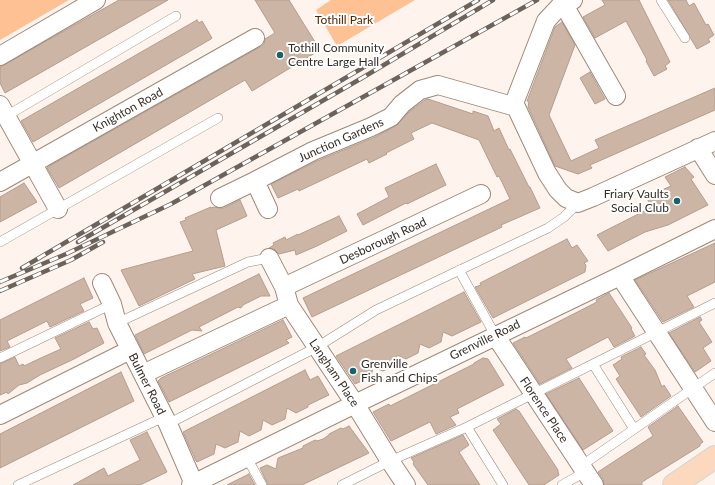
<!DOCTYPE html>
<html>
<head>
<meta charset="utf-8">
<style>
	body { margin:0 }
	canvas { display:block; background:#fef4ed }
</style>
</head>
<body>
<canvas width="715" height="485"></canvas>
<script>
const ctx = document.querySelector('canvas').getContext('2d');
ctx.lineJoin = 'round';
function fill(path, color) { ctx.fillStyle = color; ctx.fill(path, 'evenodd'); }
const poly = rows => new Path2D(rows.map(r => 'M' + r).join(''));
function strokePath(path, color, width, dash) { ctx.strokeStyle = color; ctx.lineWidth = width; ctx.lineCap = dash ? 'butt' : 'round'; ctx.setLineDash(dash || []); ctx.stroke(path); }
function write(font, color, halo, rows, align = 'center') {
  ctx.font = font + ' Lato,sans-serif'; ctx.lineWidth = 4; ctx.setLineDash([]); ctx.textBaseline = 'middle'; ctx.strokeStyle = halo; ctx.fillStyle = color; for (const [text, x, y, turn = 0] of rows) {
    ctx.save(); ctx.translate(x, y); ctx.rotate((+turn || 0) * Math.PI / 180); ctx.textAlign = isNaN(turn) ? turn : align; if (halo) ctx.strokeText(text, 0, 0); ctx.fillText(text, 0, 0); ctx.restore();
  }
}
fill(poly([
	[0,0,69,0,0,40],
	[331,0,415,0,337,46,316,10]
]), '#fdc194');
const building = poly([
	[119,0,168,0,5,93,0,83,0,67,119,0],
	[255,0,289,0,320,50,252,91,245,80,59,188,47,168,51,165,260,47,264,44,265,39,275,33,255,0],
	[602,0,639,0,670,62,665,66,667,69,654,76,646,61,647,60,626,21,595,38,583,17,605,5,602,0],
	[668,0,686,0,689,6,694,3,706,25,708,24,714,35,708,39,710,42,697,49,668,0],
	[197,20,199,23,202,21,212,38,211,39,33,142,21,121,197,20],
	[562,22,575,45,549,115,571,161,599,148,595,140,715,88,715,110,590,165,592,168,578,174,555,166,528,107,529,102,527,101,555,27,562,22],
	[590,72,605,99,595,104,580,78,590,72],
	[428,99,473,114,473,111,488,116,494,131,499,128,509,150,510,149,529,187,530,187,540,208,501,225,502,227,312,317,303,298,510,199,499,176,497,177,479,140,432,123,411,133,414,139,386,153,387,154,369,163,367,159,299,191,298,189,278,198,271,184,317,161,375,137,396,126,409,112,425,100,428,99],
	[436,164,446,185,407,204,406,203,363,225,357,214,389,197,385,188,436,164],
	[685,167,694,177,691,179,708,205,668,225,645,232,608,251,597,235,652,207,646,197,671,186,665,177,685,167],
	[24,183,37,202,0,222,0,197,24,183],
	[240,200,247,216,216,230,225,266,192,274,195,279,139,306,121,270,193,251,180,222,186,220,185,218,211,207,211,208,214,207,219,208,224,208,240,200],
	[339,216,347,231,317,246,296,255,295,250,279,254,274,249,269,248,274,245,273,243,285,237,286,240,298,234,298,235,339,216],
	[567,239,572,248,577,245,588,261,584,263,586,265,585,272,493,318,475,287,481,285,480,283,567,239],
	[715,243,715,282,687,296,694,307,663,322,635,280,715,243],
	[259,274,270,296,261,296,243,305,241,308,238,307,199,327,202,331,192,330,144,354,135,335,259,274],
	[84,278,93,298,80,304,84,311,50,327,47,321,7,341,10,347,0,351,0,320,84,278],
	[464,292,481,322,452,336,443,332,441,342,429,348,420,344,418,353,406,359,397,355,395,365,383,371,373,367,371,377,355,384,336,356,464,292],
	[609,293,632,328,631,329,635,336,614,347,608,337,566,359,572,368,540,384,513,343,525,337,526,338,550,326,597,302,596,300,609,293],
	[700,317,702,320,699,322,712,342,703,348,711,361,695,372,669,333,700,317],
	[283,320,292,337,286,340,289,343,169,402,158,381,161,378,283,320],
	[89,322,93,329,97,328,104,343,74,359,40,375,27,383,19,385,8,394,7,392,0,395,0,364,15,357,19,366,23,364,24,366,43,357,61,349,55,338,89,322],
	[641,347,646,354,644,355,655,370,662,387,664,385,671,396,641,417,616,379,620,376,613,365,622,359,621,357,641,347],
	[483,358,488,359,504,385,457,409,459,413,450,417,456,425,436,434,430,422,391,441,373,412,389,404,390,406,474,364,474,363,483,358],
	[305,370,310,380,318,376,329,395,308,405,308,407,296,413,287,408,285,419,272,425,263,420,261,430,249,436,240,431,238,442,225,448,216,444,214,454,197,462,196,461,183,432,305,370],
	[121,372,134,401,0,468,0,434,121,372],
	[579,378,613,431,583,450,546,394,579,378],
	[678,406,703,442,700,444,700,446,642,482,642,485,604,485,603,479,598,472,653,436,648,427,678,406],
	[516,409,519,411,558,470,558,472,559,475,544,485,529,485,493,430,501,424,497,419,516,409],
	[349,426,369,453,302,485,268,485,260,468,267,465,276,469,278,458,303,448,303,446,315,440,317,441,323,439,329,435,329,434,341,428,343,429,349,426],
	[147,432,167,472,140,485,73,485,104,468,108,476,140,460,130,440,147,432],
	[463,435,469,445,459,452,480,485,428,485,413,464,414,462,411,458,463,435],
	[249,474,255,485,227,485,249,474]
]);
fill(building, '#ccb5a4');
strokePath(building, '#b49d8c', 1);
const lane = poly([
	[661,0,685,38],
	[3,118,176,16],
	[0,242,218,118],
	[459,270,495,335],
	[117,323,248,262,269,258],
	[0,358,112,304],
	[593,364,634,429],
	[168,424,317,347,376,310,548,228,564,217,578,203],
	[467,427,503,485],
	[247,458,262,485],
	[581,466,715,373],
	[18,485,164,417],
	[342,485,390,461,467,427,715,303],
	[562,485,585,472]
]);
const street = poly([
	[564,5,616,96],
	[0,56,96,0],
	[0,105,58,209],
	[513,106,546,21,559,7,573,0],
	[698,148,715,175],
	[0,182,255,38],
	[220,198,255,181],
	[268,209,255,181,313,151,371,127,391,117,402,104,420,90,438,85,516,107,547,173,558,190,566,198,578,203,593,197,715,141],
	[269,258,284,287,289,305,355,404,390,461,406,485],
	[620,276,715,422],
	[102,283,112,304,117,323,168,424,194,484],
	[284,287,481,194],
	[495,335,594,485],
	[143,374,289,305],
	[0,415,130,350],
	[191,485,355,404,620,276,715,229]
]);
const primary = poly([
	[674,485,715,457]
]);
strokePath(lane, '#9f8878', 10);
strokePath(street, '#9f8878', 20);
strokePath(primary, '#d7d5d3', 24);
strokePath(lane, '#fff', 9);
strokePath(street, '#fff', 18);
strokePath(primary, '#fbd8be', 22);
const rail = poly([
	[78,242,362,78,493,0],
	[22,268,478,0],
	[0,282,66,254,171,204,537,0],
	[0,291,71,260,103,242]
]);
strokePath(rail, '#6d635d', 4.5);
strokePath(rail, '#fff', 3, [9]);
for (const [x, y, r, color] of [
	[280,55,4,"#17636d"],
	[677,201,4,"#17636d"],
	[353,371,4,"#17636d"]
]) { const dot = new Path2D(); dot.arc(x, y, r, 0, 2 * Math.PI); ctx.fillStyle = color; ctx.fill(dot); strokePath(dot, '#fff', 1.5); }
write('12px', '#502700', '#fff', [
	["Tothill Park",344,20]
]);
write('12px', '#352b25', '#fff', [
	["Tothill Community",288,48],
	["Centre Large Hall",288,62],
	["Friary Vaults",669,194,"right"],
	["Social Club",669,208,"right"],
	["Grenville",361,364],
	["Fish and Chips",361,378]
], 'left');
write('12px', '#352b25', '#fff', [
	["Knighton Road",128,110,-29],
	["Junction Gardens",341,140,-24],
	["Desborough Road",383,241,-25],
	["Grenville Road",485,340,-26],
	["Langham Place",334,373,56],
	["Bulmer Road",147,384,63],
	["Florence Place",544,410,56]
]);
</script>
</body>
</html>
